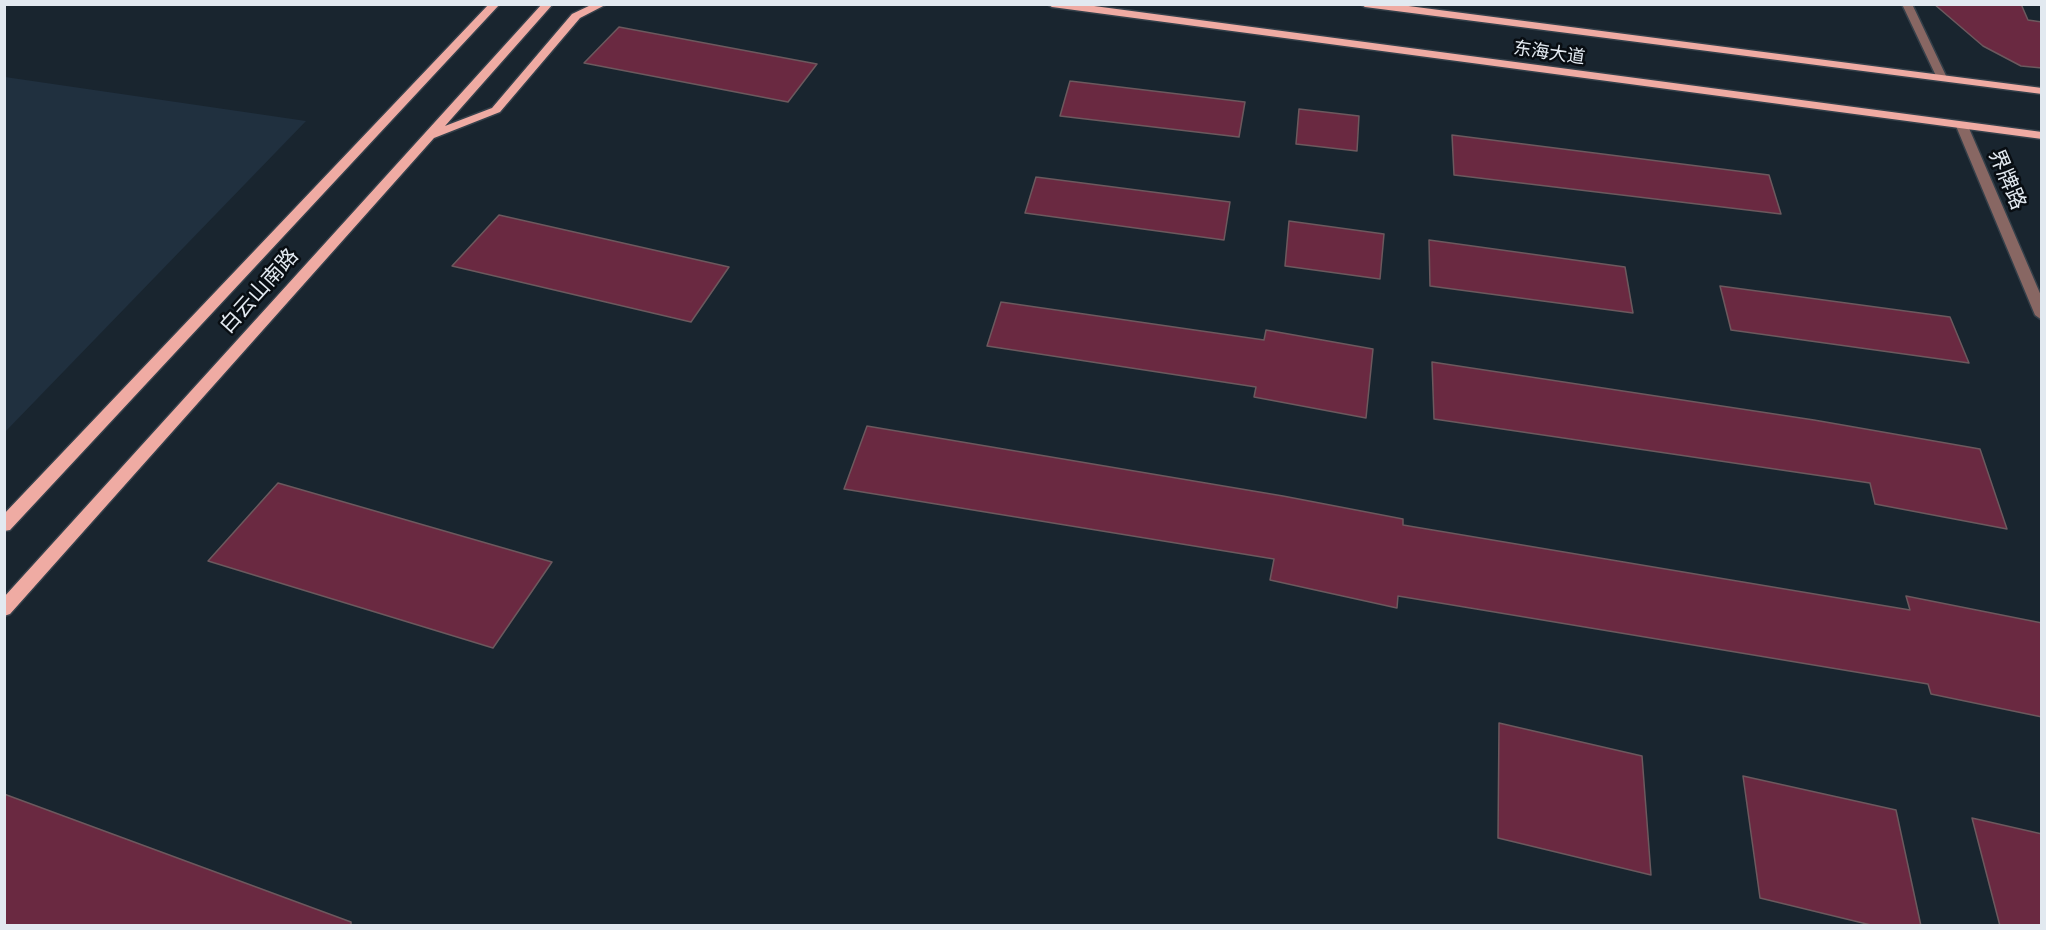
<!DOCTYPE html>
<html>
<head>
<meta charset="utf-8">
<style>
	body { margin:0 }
	#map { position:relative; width:2046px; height:930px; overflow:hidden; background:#19252f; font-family:"Sofia Sans Condensed",sans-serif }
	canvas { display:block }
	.frame { position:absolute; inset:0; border:6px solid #e2e9f0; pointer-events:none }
</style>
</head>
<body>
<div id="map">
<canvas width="2046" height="930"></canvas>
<div class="frame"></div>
</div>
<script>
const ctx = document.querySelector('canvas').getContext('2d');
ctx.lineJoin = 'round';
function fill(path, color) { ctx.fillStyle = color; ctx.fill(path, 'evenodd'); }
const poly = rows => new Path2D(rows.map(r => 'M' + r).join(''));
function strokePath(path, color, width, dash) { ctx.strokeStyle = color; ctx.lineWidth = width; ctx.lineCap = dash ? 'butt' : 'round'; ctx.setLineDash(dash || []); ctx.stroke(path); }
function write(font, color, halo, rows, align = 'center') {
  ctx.font = font + ' "Sofia Sans Condensed","Noto Sans SC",sans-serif'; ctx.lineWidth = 5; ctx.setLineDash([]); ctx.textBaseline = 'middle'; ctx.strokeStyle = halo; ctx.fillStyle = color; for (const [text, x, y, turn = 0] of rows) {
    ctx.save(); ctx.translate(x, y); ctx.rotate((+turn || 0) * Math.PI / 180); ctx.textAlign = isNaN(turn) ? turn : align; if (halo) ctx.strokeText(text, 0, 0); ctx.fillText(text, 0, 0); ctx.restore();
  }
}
fill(poly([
	[5,77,306,121,5,432,4,77]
]), '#20303f');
const building = poly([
	[1934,4,2021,4,2028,20,2042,22,2042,68,2021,66,1983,46,1934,4],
	[619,27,817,64,788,102,584,63,619,27],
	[1070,81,1245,102,1239,137,1060,116,1070,81],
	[1299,109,1359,116,1357,151,1296,144,1299,109],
	[1452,135,1769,175,1781,214,1454,175,1452,135],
	[1036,177,1230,202,1224,240,1025,213,1036,177],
	[499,215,729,267,691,322,452,266,499,215],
	[1289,221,1384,234,1380,279,1285,266,1289,221],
	[1429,240,1625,267,1633,313,1430,286,1429,240],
	[1720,286,1950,317,1969,363,1731,330,1720,286],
	[1001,302,1264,340,1266,330,1373,349,1366,418,1254,397,1256,387,987,346,1001,302],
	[1432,362,1814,420,1980,449,2007,529,1875,504,1870,483,1434,419,1432,362],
	[867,426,1283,496,1403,519,1403,525,1910,610,1906,596,2042,623,2042,717,1931,694,1928,684,1398,596,1397,608,1270,580,1274,559,844,489,867,426],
	[278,483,552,562,493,648,208,561,278,483],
	[1499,723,1642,756,1651,875,1498,838,1499,723],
	[1743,776,1896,810,1921,926,1875,926,1760,898,1743,776],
	[4,794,351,922,351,926,4,926,4,794],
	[1972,818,2042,834,2042,926,2000,926,1972,818]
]);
fill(building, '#6a2941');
strokePath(building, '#6c595e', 1.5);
const minor = poly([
	[1902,4,1912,4,1947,78,1946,80,1942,81,1937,78,1902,4],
	[1962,123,1968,126,2042,298,2042,320,2035,315,1956,126,1962,123]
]);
const major = poly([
	[489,4,500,4,10,530,4,531,4,514,489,4],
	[542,4,553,4,445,126,492,108,572,14,593,4,607,4,580,18,500,112,434,138,10,614,4,616,4,597,542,4],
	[1047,4,1079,4,2042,132,2042,139,1052,7,1047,4],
	[1360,4,1393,4,2042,88,2042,94,1365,7,1360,4]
]);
strokePath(minor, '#35404a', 3);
strokePath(major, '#35404a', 3);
fill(minor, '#886763');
fill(major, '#efaba3');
write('18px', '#e2e9f0', '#080d12', [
	["东海大道",1549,54,8]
]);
write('21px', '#e2e9f0', '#080d12', [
	["界牌路",2006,180,67],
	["白云山南路",260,292,-48]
]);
</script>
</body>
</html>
